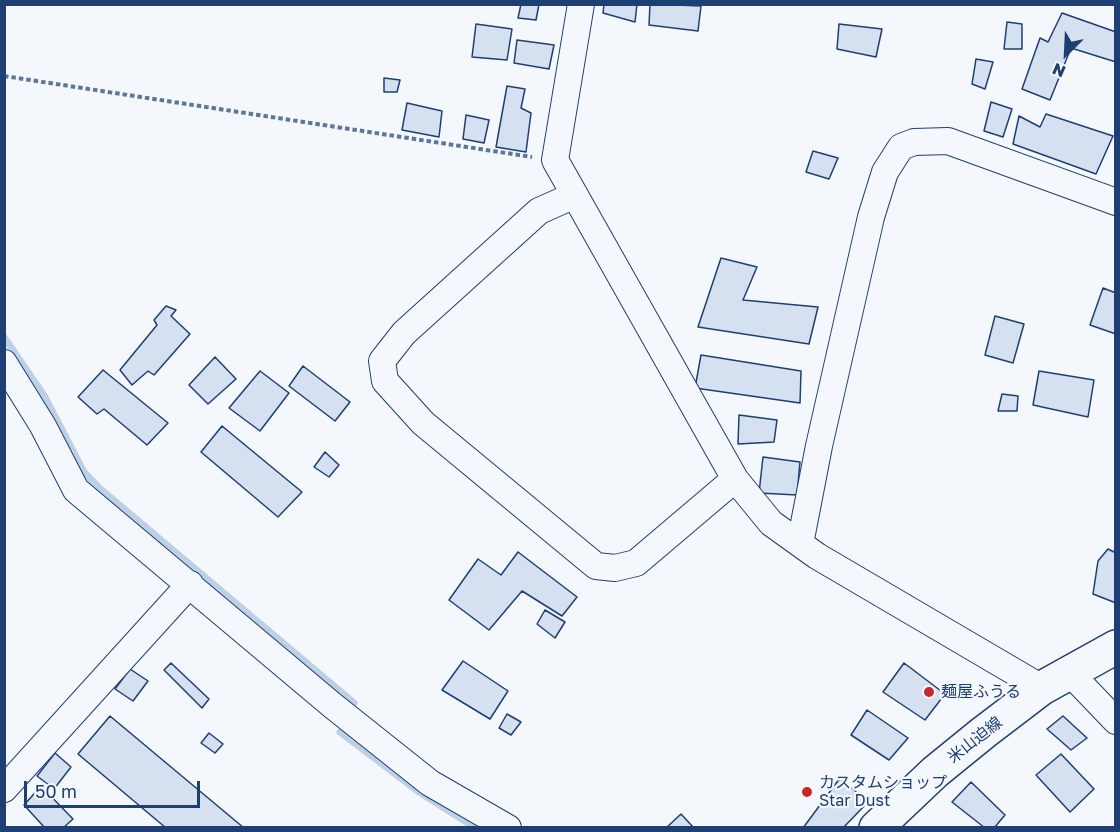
<!DOCTYPE html>
<html>
<head>
<meta charset="utf-8">
<style>
	body { margin:0 }
	#map { position:relative; width:1120px; height:832px; overflow:hidden; background:#f4f7fb; font-family:"Golos Text",sans-serif }
	canvas { display:block }
	.frame { position:absolute; inset:0; border:6px solid #1d3f73; pointer-events:none }
	.north { position:absolute; left:1036px; top:24px; width:60px; height:60px; -webkit-text-stroke:4px #f4f7fb; paint-order:stroke; rotate:204deg; font-size:16px; font-weight:700; line-height:24px; text-align:center; color:#1d3f73 }
	.north::after { content:''; display:block; margin:auto; width:21px; height:27px; background:#1d3f73; clip-path:polygon(50% 0,100% 100%,50% 72%,0 100%) }
	.scale { position:absolute; left:24px; top:781px; width:176px; height:27px; box-sizing:border-box; border:3px solid #1d3f73; border-top:0; padding-left:8px; font-size:18px; line-height:21px; white-space:nowrap; color:#1d3f73; -webkit-text-stroke:4px #f4f7fb; paint-order:stroke }
</style>
</head>
<body>
<div id="map">
<canvas width="1120" height="832"></canvas>
<div class="frame"></div>
<div class="north">N</div>
<div class="scale">50 m</div>
</div>
<script>
const ctx = document.querySelector('canvas').getContext('2d');
ctx.lineJoin = 'round';
const poly = rows => new Path2D(rows.map(r => 'M' + r).join(''));
function strokePath(path, color, width, dash) { ctx.strokeStyle = color; ctx.lineWidth = width; ctx.lineCap = dash ? 'butt' : 'round'; ctx.setLineDash(dash || []); ctx.stroke(path); }
function fill(path, color) { ctx.fillStyle = color; ctx.fill(path, 'evenodd'); }
function write(font, color, halo, rows, align = 'center') {
  ctx.font = font + ' "Golos Text","Noto Sans JP",sans-serif'; ctx.lineWidth = 4.5; ctx.setLineDash([]); ctx.textBaseline = 'middle'; ctx.strokeStyle = halo; ctx.fillStyle = color; for (const [text, x, y, turn = 0] of rows) {
    ctx.save(); ctx.translate(x, y); ctx.rotate((+turn || 0) * Math.PI / 180); ctx.textAlign = isNaN(turn) ? turn : align; if (halo) ctx.strokeText(text, 0, 0); ctx.fillText(text, 0, 0); ctx.restore();
  }
}
strokePath(poly([
	[4,337,45,397,84,472,98,487,354,703],
	[340,732,419,792,476,828]
]), '#bed0e5', 7);
const building = poly([
	[521,4,539,4,536,20,518,18,521,4],
	[604,4,637,4,635,22,603,13,604,4],
	[650,4,701,6,698,31,649,25,650,4],
	[1062,13,1116,32,1116,62,1071,48,1050,100,1022,89,1040,38,1048,42,1062,13],
	[1007,22,1022,24,1022,49,1004,49,1007,22],
	[476,24,512,29,507,60,472,57,476,24],
	[839,24,882,29,876,57,837,49,839,24],
	[517,40,554,45,549,69,514,63,517,40],
	[976,59,993,62,985,89,972,84,976,59],
	[384,78,400,80,397,92,384,92,384,78],
	[507,86,525,89,521,108,531,113,526,152,496,147,507,86],
	[991,102,1012,109,1003,137,984,131,991,102],
	[407,103,442,111,439,137,402,130,407,103],
	[1046,114,1113,136,1096,174,1013,144,1019,116,1040,127,1046,114],
	[466,115,489,120,484,143,463,139,466,115],
	[813,151,838,158,829,179,806,172,813,151],
	[721,258,757,267,743,300,818,307,809,344,698,327,721,258],
	[1103,288,1116,293,1116,334,1090,325,1103,288],
	[166,306,176,310,171,316,190,334,154,375,148,371,132,385,120,370,157,325,154,320,166,306],
	[995,316,1024,324,1013,363,985,355,995,316],
	[701,355,801,371,800,403,695,388,701,355],
	[215,357,236,379,208,404,189,385,215,357],
	[303,366,350,402,335,421,289,386,303,366],
	[103,370,168,423,147,445,104,409,97,414,78,397,103,370],
	[260,371,289,393,260,431,229,408,260,371],
	[1039,371,1094,380,1088,417,1033,405,1039,371],
	[1002,394,1018,396,1017,411,998,411,1002,394],
	[739,415,777,420,774,442,738,444,739,415],
	[222,426,302,492,278,517,201,452,222,426],
	[325,452,339,465,329,477,314,467,325,452],
	[763,457,800,462,797,495,759,493,763,457],
	[1108,549,1116,553,1116,603,1093,594,1098,561,1108,549],
	[518,552,577,597,562,616,522,591,489,630,449,600,478,559,501,575,518,552],
	[545,610,565,622,555,638,537,624,545,610],
	[463,661,508,691,490,719,442,690,463,661],
	[171,663,209,699,202,708,164,670,171,663],
	[904,663,945,694,925,720,883,692,904,663],
	[130,669,148,681,133,701,115,689,130,669],
	[867,710,908,738,889,760,851,735,867,710],
	[507,714,521,722,511,735,499,728,507,714],
	[110,716,244,828,166,828,78,754,110,716],
	[1063,716,1087,738,1071,750,1047,729,1063,716],
	[209,733,223,744,215,753,201,743,209,733],
	[55,753,71,767,54,789,37,776,55,753],
	[1061,754,1094,789,1070,812,1036,775,1061,754],
	[840,778,868,802,843,828,803,828,840,778],
	[971,782,1005,815,994,828,985,828,952,802,971,782],
	[41,786,73,819,63,828,45,828,24,805,41,786],
	[681,814,694,828,666,828,681,814]
]);
fill(building, '#d5e0f0');
strokePath(building, '#1d3f73', 1.5);
const minor = poly([
	[581,4,555,160,735,479,771,523,817,556,1042,688],
	[575,195,539,211,404,333,382,361,385,381,423,423,596,566,615,568,636,563,735,479],
	[4,363,43,426,76,490,332,705,430,783,508,828],
	[800,544,819,446,871,217,885,172,901,147,914,142,948,141,1116,202],
	[1069,672,1116,721],
	[4,789,190,584]
]);
const major = poly([
	[876,828,935,772,983,733,1042,688,1116,647]
]);
strokePath(minor, '#1d3f73', 28);
strokePath(major, '#1d3f73', 36);
strokePath(poly([
	[4,76,532,157]
]), '#5e769c', 4, [4.5, 3]);
strokePath(minor, '#f4f7fb', 26);
strokePath(major, '#f4f7fb', 33);
for (const [x, y, r, color] of [
	[929,692,6,"#c62828"],
	[807,792,6,"#c62828"]
]) { const dot = new Path2D(); dot.arc(x, y, r, 0, 2 * Math.PI); ctx.fillStyle = color; ctx.fill(dot); strokePath(dot, '#f4f7fb', 2); }
write('16px', '#1d3f73', '#f4f7fb', [
	["麺屋ふうる",941,692],
	["カスタムショップ",819,783],
	["Star Dust",819,801]
], 'left');
write('16px', '#1d3f73', '#f4f7fb', [
	["米山迫線",975,740,-38]
]);
</script>
</body>
</html>
